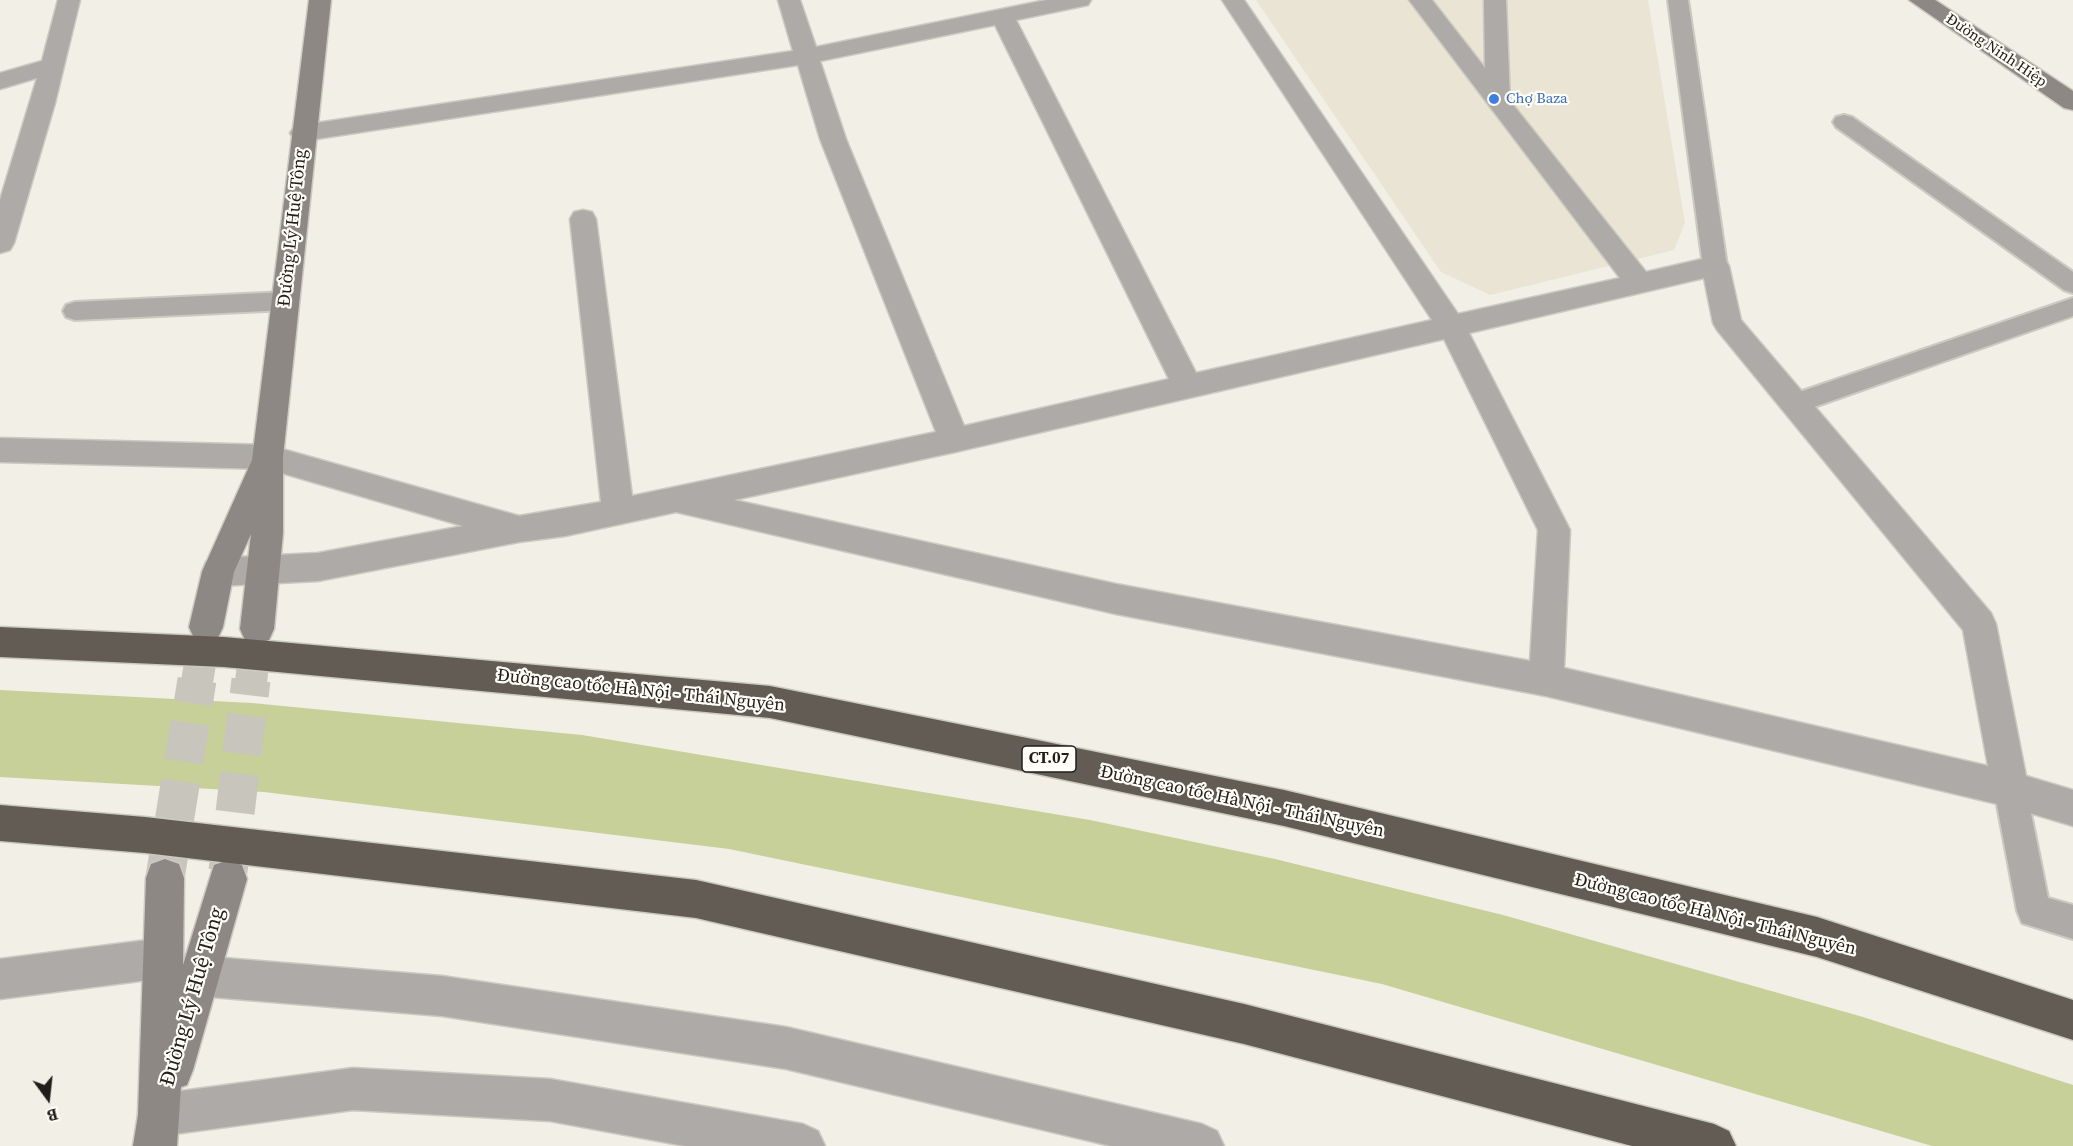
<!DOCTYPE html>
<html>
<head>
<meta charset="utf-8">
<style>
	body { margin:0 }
	#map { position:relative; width:2073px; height:1146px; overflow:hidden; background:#f2efe6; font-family:"Source Serif 4",serif }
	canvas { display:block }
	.north { position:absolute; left:18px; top:1068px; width:60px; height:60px; -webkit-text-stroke:4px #fffdf5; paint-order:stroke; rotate:165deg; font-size:16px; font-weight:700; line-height:24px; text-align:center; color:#1f1e1a }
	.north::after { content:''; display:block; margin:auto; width:21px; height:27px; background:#1f1e1a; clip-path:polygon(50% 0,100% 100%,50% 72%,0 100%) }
</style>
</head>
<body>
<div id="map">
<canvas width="2073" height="1146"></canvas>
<div class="north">B</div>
</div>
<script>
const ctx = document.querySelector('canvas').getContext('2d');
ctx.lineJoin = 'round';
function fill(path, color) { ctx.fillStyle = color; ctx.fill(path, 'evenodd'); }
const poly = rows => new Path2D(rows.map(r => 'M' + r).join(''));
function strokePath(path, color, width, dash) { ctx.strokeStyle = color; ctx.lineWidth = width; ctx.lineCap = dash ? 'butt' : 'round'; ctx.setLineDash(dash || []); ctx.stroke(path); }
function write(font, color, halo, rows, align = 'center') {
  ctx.font = font + ' "Source Serif 4",serif'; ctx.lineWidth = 4.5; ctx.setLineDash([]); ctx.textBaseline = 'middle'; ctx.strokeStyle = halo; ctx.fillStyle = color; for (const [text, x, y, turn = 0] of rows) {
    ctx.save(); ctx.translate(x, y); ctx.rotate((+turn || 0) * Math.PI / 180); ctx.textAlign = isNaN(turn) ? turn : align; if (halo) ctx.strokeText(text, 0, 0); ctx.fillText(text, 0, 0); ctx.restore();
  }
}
fill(poly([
	[1256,0,1648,0,1685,223,1674,250,1490,295,1441,272]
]), '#e9e4d3');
fill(poly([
	[0,690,252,703,582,735,1090,820,1275,859,1503,915,1863,1017,2073,1085,2073,1146,1932,1146,1382,984,729,849,264,792,0,777]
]), '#c7d098');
strokePath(poly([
	[197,682,206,627],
	[251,682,257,629]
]), '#c8c5bd', 32, [32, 16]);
strokePath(poly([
	[228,871,251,680],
	[165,878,197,680]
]), '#c8c5bd', 39, [39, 20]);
const service = poly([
	[1668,0,1688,0,1727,266,1723,272,1715,275,1707,272,1703,266,1668,0],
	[1844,115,1852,117,2073,272,2073,293,2064,290,1836,127,1833,122,1836,117,1844,115],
	[286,292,295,295,298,301,295,307,286,310,75,320,66,317,63,311,66,305,75,302,286,292],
	[2073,298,2073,316,1794,414,1785,411,1781,404,1785,397,2073,298],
	[2010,774,2021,778,2026,789,2048,898,2073,905,2073,939,2022,923,2017,911,1994,789,1999,778,2010,774]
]);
const minor = poly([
	[58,0,80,0,55,103,14,243,10,250,0,253,0,200,37,78,0,89,0,73,42,61,58,0],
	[778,0,800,0,816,47,1046,0,1091,0,1088,5,1016,20,1196,373,1432,320,1222,0,1244,0,1458,314,1620,278,1409,0,1432,0,1485,68,1484,0,1506,0,1510,101,1646,272,1715,256,1725,259,1729,266,1741,320,1991,613,1996,624,2026,776,2073,790,2073,826,2010,807,1546,696,1116,614,676,512,565,536,519,542,318,581,218,586,206,582,202,572,206,562,218,558,318,553,463,526,268,469,0,462,0,438,268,445,519,516,601,502,570,219,574,212,583,210,592,212,596,219,632,496,936,432,820,139,798,65,303,141,294,139,290,133,294,127,303,125,793,51,778,0],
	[995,25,1169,379,964,426,846,139,820,61,995,25],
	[1704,278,1713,323,1717,330,1963,630,1988,766,1564,668,1570,530,1469,333,1704,278],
	[1444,339,1538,530,1530,661,1116,584,734,500,955,452,1444,339],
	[163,938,177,944,183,958,177,972,163,978,0,999,0,959,163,938],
	[199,956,442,976,786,1027,1202,1124,1217,1131,1224,1146,1111,1146,786,1069,442,1016,199,996,185,990,179,976,185,962,199,956],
	[353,1068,550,1079,803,1124,818,1131,825,1146,685,1146,550,1121,353,1110,159,1136,144,1130,138,1115,144,1100,159,1094,353,1068]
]);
const secondary = poly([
	[309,0,331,0,283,457,283,533,274,629,269,640,257,644,245,640,240,629,251,534,234,572,223,627,218,638,206,642,194,638,189,627,202,572,252,460,309,0],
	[1909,0,1935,0,2073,91,2073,110,2064,108,1909,0],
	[165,859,179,864,184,878,183,965,214,865,228,860,242,865,247,879,193,1070,187,1085,181,1087,177,1146,133,1146,138,1115,146,878,151,864,165,859]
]);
const motorway = poly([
	[0,627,224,637,770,686,1284,790,1817,917,2073,1000,2073,1040,1817,957,1284,826,770,718,224,667,0,657,0,627],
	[0,805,145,817,696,880,1244,1004,1714,1124,1729,1131,1736,1146,1632,1146,1244,1044,696,918,145,853,0,841,0,805]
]);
strokePath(service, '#ccc9c1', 4);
strokePath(minor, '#ccc9c1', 3);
strokePath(secondary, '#ccc9c1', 3);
strokePath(motorway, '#ccc9c1', 3);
fill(service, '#adaaa7');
fill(minor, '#adaaa7');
fill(secondary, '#8d8883');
fill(motorway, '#625c55');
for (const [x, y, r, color] of [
	[1494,99,6,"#3f7fe0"]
]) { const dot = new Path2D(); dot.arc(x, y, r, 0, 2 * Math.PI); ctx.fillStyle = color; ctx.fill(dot); strokePath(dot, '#fffdf5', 2); }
write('15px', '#1f1e1a', '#fffdf5', [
	["Đường Ninh Hiệp",1996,51,34]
]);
write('15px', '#366cbe', '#fffdf5', [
	["Chợ Baza",1506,99]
], 'left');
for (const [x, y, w] of [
	[1049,759,54]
]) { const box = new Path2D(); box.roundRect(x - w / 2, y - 13, w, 26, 4.5); ctx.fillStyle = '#fffdf5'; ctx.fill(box); strokePath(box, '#1f1e1a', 1.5); }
write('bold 16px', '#1f1e1a', null, [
	["CT.07",1049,759]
]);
write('18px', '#1f1e1a', '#fffdf5', [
	["Đường Lý Huệ Tông",293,228,-84],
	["Đường cao tốc Hà Nội - Thái Nguyên",641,691,6],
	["Đường cao tốc Hà Nội - Thái Nguyên",1242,802,12],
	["Đường cao tốc Hà Nội - Thái Nguyên",1715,915,14]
]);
write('21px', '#1f1e1a', '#fffdf5', [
	["Đường Lý Huệ Tông",193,997,-74]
]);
</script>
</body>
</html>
